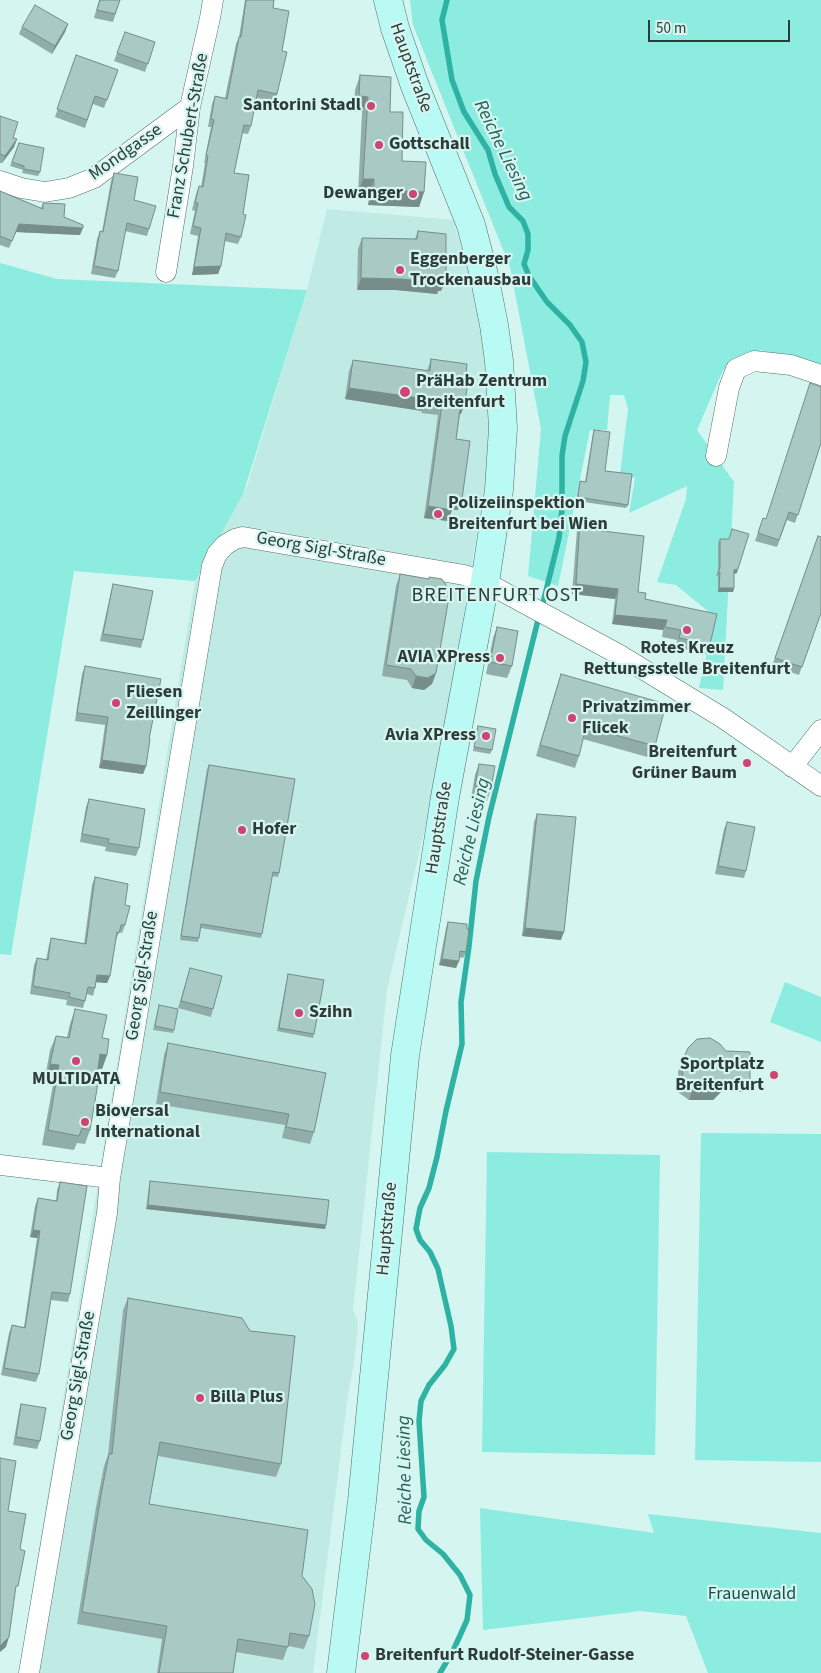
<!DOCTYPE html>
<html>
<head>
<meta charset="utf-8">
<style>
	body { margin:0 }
	#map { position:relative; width:821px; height:1673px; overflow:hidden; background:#d4f5f0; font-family:"Source Sans 3",sans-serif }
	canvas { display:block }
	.scale { position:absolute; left:648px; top:20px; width:142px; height:22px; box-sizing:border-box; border:2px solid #2e3b39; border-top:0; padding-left:6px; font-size:15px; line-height:18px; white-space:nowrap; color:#2e3b39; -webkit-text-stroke:4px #d4f5f0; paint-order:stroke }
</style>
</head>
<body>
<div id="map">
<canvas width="821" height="1673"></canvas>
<div class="scale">50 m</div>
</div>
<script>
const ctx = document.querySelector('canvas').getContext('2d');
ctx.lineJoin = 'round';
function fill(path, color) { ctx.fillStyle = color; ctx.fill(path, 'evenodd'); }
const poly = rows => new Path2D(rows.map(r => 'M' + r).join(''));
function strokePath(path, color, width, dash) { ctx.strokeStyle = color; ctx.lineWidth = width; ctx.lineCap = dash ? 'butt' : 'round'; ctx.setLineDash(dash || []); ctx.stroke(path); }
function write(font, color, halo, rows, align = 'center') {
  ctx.font = font + ' "Source Sans 3",sans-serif'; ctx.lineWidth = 4.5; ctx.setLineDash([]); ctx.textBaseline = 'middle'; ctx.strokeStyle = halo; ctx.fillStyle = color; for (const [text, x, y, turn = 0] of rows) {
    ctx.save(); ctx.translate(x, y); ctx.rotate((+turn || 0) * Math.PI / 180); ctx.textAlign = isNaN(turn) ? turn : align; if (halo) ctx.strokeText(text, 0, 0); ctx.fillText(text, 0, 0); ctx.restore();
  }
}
fill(poly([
	[327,209,453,220,476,294,490,390,491,447,437,777,387,989,353,1310,358,1322,354,1363,348,1394,313,1673,19,1673,195,581,247,486,307,290]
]), '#c0eae4');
fill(poly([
	[410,0,821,0,821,368,761,350,723,370,697,430,734,482,723,690,699,688,715,617,676,585,657,582,686,499,687,486,629,513,635,478,620,474,628,409,624,395,610,395,607,430,590,430,558,586,528,576,541,429,510,267,413,25],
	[0,263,57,279,307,290,243,494,195,581,74,571,11,955,0,954],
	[785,982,821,997,821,1042,770,1022],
	[701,1133,821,1134,821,1462,695,1460],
	[487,1152,660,1155,655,1455,482,1452],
	[480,1508,654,1533,648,1514,821,1533,821,1673,708,1673,686,1616,640,1611,483,1630]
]), '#8becdf');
strokePath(poly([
	[447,0,442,20,452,80,464,112,488,150,495,174,509,207,523,221,528,234,528,250,524,264,529,276,547,302,570,325,582,342,586,362,583,381,565,436,562,456,562,509,559,538,542,607],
	[440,1673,453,1651,467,1620,470,1595,460,1575,443,1554,426,1540,418,1529,419,1511,424,1497,419,1421,421,1401,429,1385,445,1365,454,1349,451,1326,438,1269,430,1252,420,1240,416,1229,420,1208,429,1188,437,1157,446,1111,462,1044,461,1002,469,946,476,881,489,817,539,616]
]), '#2eb2a4', 5.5);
const street = poly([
	[0,181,21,188,45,192,69,188,94,178,190,107],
	[166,272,183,166,190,107,210,18,213,0],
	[716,456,729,388,736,369,754,361,791,365,821,375],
	[792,767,821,730],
	[0,1165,110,1178],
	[29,1673,107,1213,110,1178,212,566,217,554,225,545,235,539,243,537,464,575,485,582,618,654,723,718,821,786]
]);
const secondary = poly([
	[341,1673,362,1501,405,1056,445,797,485,582,499,490,503,428,499,361,494,325,484,275,471,225,415,86,395,28,388,0]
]);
strokePath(street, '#526f6b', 21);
strokePath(secondary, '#526f6b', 29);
strokePath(street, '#fff', 20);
strokePath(secondary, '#b9faf5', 28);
fill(poly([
	[99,0,120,0,113,22,94,18],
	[245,0,274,0,273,8,282,51,277,94,275,101,256,98,251,126,248,134,242,133,234,173,243,214,241,237,238,244,224,241,221,266,218,274,192,275,198,236,190,234,195,211,192,210,196,194,199,186,201,187,205,163,204,163,211,127,208,127,212,104,215,96,225,98,236,44,239,37],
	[68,24,65,32,52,54,19,34,22,27],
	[125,32,155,42,145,72,114,61],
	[76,55,118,70,104,108,93,104,85,128,55,117],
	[360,75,390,112,402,161,424,192,419,207,368,205,369,194,358,194,362,112,354,111,355,90],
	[0,116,13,138,17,139,14,147,2,163,0,163],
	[19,143,40,172,38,176,22,173,23,170,10,166],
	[114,173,134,200,149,229,147,236,125,231,118,271,115,278,91,274,97,239,100,231,102,232,111,181],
	[0,191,41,208,43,203,64,217,80,235,16,232,9,248,0,245],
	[418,231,441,291,438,291,437,294,396,290,357,290,358,249,362,238,415,239],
	[431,359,461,414,460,414,456,439,458,510,452,510,448,521,424,518,438,415,421,413,422,411,345,399,349,371,353,360,427,371],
	[594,430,605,471,628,505,626,508,576,501,579,485,580,481,585,482,593,433],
	[821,443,795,523,787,520,777,547,755,541,763,518,766,519],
	[580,520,594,530,638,592,645,599,710,644,707,654,676,648,677,640,662,637,663,630,612,624,615,599,572,594,577,530],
	[818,536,821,613,799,675,772,666],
	[720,539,729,539,737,573,734,574,734,588,733,592,718,592,718,576,716,576,718,571,718,543],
	[400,574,436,673,432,684,424,690,412,688,407,680,382,676,396,586],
	[113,584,143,640,141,648,100,641,111,592],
	[497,627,512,666,507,678,486,674,493,638],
	[85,666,149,739,146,766,143,774,99,768,105,725,75,721,82,674],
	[561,674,655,746,651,758,583,739,579,756,575,768,536,756,557,686],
	[478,726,492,750,490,754,473,751],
	[479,764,491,789,487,801,471,798,475,775],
	[209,765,279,873,278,877,272,876,262,934,261,938,201,928,198,942,180,940,207,769],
	[89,799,139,848,136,856,105,851,106,847,80,842,86,807],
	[537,814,561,940,522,936,534,822],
	[727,822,746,871,744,878,715,874,724,829],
	[95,877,125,905,125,925,122,933,119,932,116,940,110,976,107,983,96,982,95,988,93,996,87,994,83,1008,66,1005,67,1000,30,994,34,965,37,958,46,960,49,945,51,938,84,944,92,885],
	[448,922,467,929,466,952,463,958,459,957,456,968,439,965,446,928],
	[190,968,213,1009,211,1017,178,1008],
	[288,974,314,1034,313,1038,277,1031,287,978],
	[159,1005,174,1030,173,1033,153,1030],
	[75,1009,102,1038,107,1055,102,1069,98,1069,90,1130,85,1144,77,1143,74,1150,42,1145,54,1079,45,1078,50,1050,56,1036,67,1037,70,1024],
	[168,1043,326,1073,314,1132,310,1144,282,1138,285,1125,156,1104,164,1055],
	[682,1061,750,1080,746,1092,722,1091,713,1100,689,1100,679,1093,678,1072],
	[150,1181,326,1225,325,1229,146,1209,149,1185],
	[60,1182,70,1294,68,1302,51,1300,39,1374,36,1382,1,1375,9,1333,12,1325,24,1327,37,1238,30,1237,35,1206,38,1198,56,1201,57,1190],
	[128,1298,281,1464,276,1477,158,1456,149,1504,302,1576,309,1636,304,1649,288,1646,283,1660,236,1652,233,1673,157,1673,162,1639,77,1624,96,1507,104,1466,108,1455,123,1310],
	[21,1404,40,1441,37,1449,13,1445,19,1411]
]), '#91ada9');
fill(poly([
	[68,24,65,32,52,54,55,46],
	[359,96,368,97,362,112,354,111],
	[17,139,14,147,2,163,5,156],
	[363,179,374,179,369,194,358,194],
	[374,190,424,192,419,207,368,205],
	[19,224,83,228,80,235,16,232,9,248],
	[221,266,218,274,192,275,194,267],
	[361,278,442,280,446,280,441,291,438,291,437,294,396,290,357,290],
	[349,388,426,399,422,411,345,399],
	[461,402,465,403,461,414,457,414],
	[454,498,462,499,458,510,452,510,448,521,424,518,428,506],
	[738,569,737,573,732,574,734,570],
	[576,584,618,589,615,599,572,594],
	[719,588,734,588,733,592,718,592],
	[615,615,667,620,663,630,612,624],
	[436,673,432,684,424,690,412,688,416,676],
	[102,760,146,766,143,774,99,768],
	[525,928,564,932,561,940,522,936],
	[442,959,459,961,456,968,439,965],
	[97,975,110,976,107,983,94,982],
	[100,1054,107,1055,102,1069,95,1068],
	[50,1064,59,1065,54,1079,45,1078],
	[726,1080,750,1080,746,1092,722,1091,713,1100,689,1100,693,1089],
	[148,1205,326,1225,325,1229,146,1209],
	[33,1230,40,1231,37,1238,30,1237],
	[9,1637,6,1647,0,1652,0,1646]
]), '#768d89');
const building = poly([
	[100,0,120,0,115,14,97,10,100,0],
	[246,0,274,0,273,8,289,11,282,51,287,52,277,94,258,90,251,126,244,125,234,173,249,175,243,214,246,215,241,237,226,233,221,266,194,267,201,228,193,226,198,203,195,203,199,186,203,187,208,156,206,155,214,120,211,119,215,96,227,99,239,37,241,37,246,0],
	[35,5,68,24,55,46,22,27,35,5],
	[125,32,155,42,148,64,117,53,125,32],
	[76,55,118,70,107,100,95,96,87,120,57,109,76,55],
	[360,75,391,77,390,112,403,112,402,161,426,162,424,192,374,190,374,179,363,179,368,97,359,96,360,75],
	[0,116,18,122,13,138,17,139,5,156,0,154,0,116],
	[19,143,44,148,40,172,24,169,24,166,12,162,19,143],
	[114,173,138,177,134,200,156,206,149,229,127,223,118,271,94,266,100,231,103,232,114,173],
	[0,191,43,209,43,203,65,204,64,217,83,225,83,228,19,224,12,241,0,236,0,191],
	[418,231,446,234,446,280,442,280,441,283,401,279,361,278,362,238,417,239,418,231],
	[431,359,467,364,466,373,469,374,465,403,461,402,456,439,470,441,462,499,454,498,452,510,428,506,442,404,425,401,426,399,349,388,353,360,430,371,431,359],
	[810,383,821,387,821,443,798,515,789,512,779,540,758,533,763,518,766,519,810,383],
	[594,430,610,432,605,471,632,474,628,505,578,497,580,481,586,482,594,430],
	[580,520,595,520,594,530,644,536,638,592,646,593,645,599,717,614,710,644,679,638,681,630,665,627,667,620,615,615,618,589,576,584,580,520],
	[732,529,749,534,738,569,734,570,734,588,719,588,720,572,718,573,720,567,720,539,729,539,732,529],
	[818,536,821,537,821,613,802,667,775,658,818,536],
	[400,574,429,579,429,577,442,579,450,591,436,673,428,678,416,676,411,669,386,665,400,574],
	[113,584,153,591,143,640,103,634,113,584],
	[497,627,518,631,512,666,490,662,497,627],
	[85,666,161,679,149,739,150,739,146,766,102,760,108,717,77,713,85,666],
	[561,674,666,704,655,746,586,727,579,756,540,745,561,674],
	[478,726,496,729,492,750,474,747,478,726],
	[479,764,495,766,491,789,475,786,479,764],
	[209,765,295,779,279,873,273,872,262,934,201,924,199,938,181,936,209,765],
	[89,799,145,809,139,848,108,843,109,839,82,834,89,799],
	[537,814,576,817,564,932,525,928,537,814],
	[727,822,755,827,746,871,718,866,727,822],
	[95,877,128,884,125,905,130,906,125,925,121,925,119,933,117,932,110,976,97,975,95,988,88,987,85,1001,69,997,70,993,33,986,37,958,48,960,51,938,86,944,95,877],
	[448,922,467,924,467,929,469,929,466,952,460,951,459,961,442,959,448,922],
	[190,968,222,976,213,1009,181,1001,190,968],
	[288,974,324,980,314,1034,279,1028,288,974],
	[159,1005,178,1009,174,1030,155,1026,159,1005],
	[75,1009,107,1015,102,1038,109,1039,107,1055,100,1054,96,1083,98,1083,90,1130,82,1128,79,1136,48,1130,59,1065,50,1064,56,1036,69,1038,75,1009],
	[710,1038,720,1044,726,1051,750,1052,750,1080,726,1080,717,1089,693,1089,683,1082,682,1061,688,1048,697,1039,710,1038],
	[168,1043,326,1073,314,1132,286,1127,289,1114,160,1092,168,1043],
	[150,1181,329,1200,326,1225,148,1205,150,1181],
	[60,1182,87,1186,70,1294,52,1292,39,1374,4,1368,12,1325,25,1328,40,1231,33,1230,38,1198,57,1201,60,1182],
	[128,1298,242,1318,250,1331,295,1336,281,1464,160,1442,149,1504,308,1530,302,1576,312,1589,315,1604,309,1636,290,1633,288,1647,238,1639,233,1673,159,1673,167,1626,82,1612,101,1495,109,1454,112,1454,128,1298],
	[21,1404,46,1408,40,1441,16,1437,21,1404],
	[0,1458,16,1461,8,1511,26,1514,20,1549,25,1551,18,1586,16,1586,9,1637,0,1646,0,1458]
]);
fill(building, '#a9c9c4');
strokePath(building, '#768d89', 1);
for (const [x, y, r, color] of [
	[371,106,5,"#d14371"],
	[379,145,5,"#d14371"],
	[413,194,5,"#d14371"],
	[400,270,5,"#d14371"],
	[405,392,6,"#d14371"],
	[438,514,5,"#d14371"],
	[687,630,5,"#d14371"],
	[500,658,5,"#d14371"],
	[116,703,5,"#d14371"],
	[572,718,5,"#d14371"],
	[486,736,5,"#d14371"],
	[747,763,5,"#d14371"],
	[242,830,5,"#d14371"],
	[299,1013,5,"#d14371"],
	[76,1061,5,"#d14371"],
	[774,1075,5,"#d14371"],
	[85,1122,5,"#d14371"],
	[200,1398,5,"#d14371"],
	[365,1656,5,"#d14371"]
]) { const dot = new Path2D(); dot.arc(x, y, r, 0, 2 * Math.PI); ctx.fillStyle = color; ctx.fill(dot); strokePath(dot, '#d4f5f0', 2); }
write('18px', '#2e3b39', '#d4f5f0', [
	["Hauptstraße",410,68,70],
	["Franz Schubert-Straße",189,136,-80],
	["Mondgasse",126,153,-35],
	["Georg Sigl-Straße",321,550,10],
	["Hauptstraße",440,828,-81],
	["Georg Sigl-Straße",143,976,-81],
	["Hauptstraße",388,1229,-85],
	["Georg Sigl-Straße",79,1376,-80]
]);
write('bold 18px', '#2e3b39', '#d4f5f0', [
	["Santorini Stadl",361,106,"right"],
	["Gottschall",389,145],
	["Dewanger",403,194,"right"],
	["Eggenberger",410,260],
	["Trockenausbau",410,281],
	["PräHab Zentrum",416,382],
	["Breitenfurt",416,403],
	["Polizeiinspektion",448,504],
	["Breitenfurt bei Wien",448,525],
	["Rotes Kreuz",687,649,"center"],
	["Rettungsstelle Breitenfurt",687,670,"center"],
	["AVIA XPress",490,658,"right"],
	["Fliesen",126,693],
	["Zeillinger",126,714],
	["Privatzimmer",582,708],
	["Flicek",582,729],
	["Avia XPress",476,736,"right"],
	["Breitenfurt",737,753,"right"],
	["Grüner Baum",737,774,"right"],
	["Hofer",252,830],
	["Szihn",309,1013],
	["Sportplatz",764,1065,"right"],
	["Breitenfurt",764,1086,"right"],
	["MULTIDATA",76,1080,"center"],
	["Bioversal",95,1112],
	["International",95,1133],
	["Billa Plus",210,1398],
	["Breitenfurt Rudolf-Steiner-Gasse",375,1656]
], 'left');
write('18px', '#1a4f49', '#d4f5f0', [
	["Frauenwald",752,1595]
]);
write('italic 19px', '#2a5e57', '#d4f5f0', [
	["Reiche Liesing",502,151,64],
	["Reiche Liesing",473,832,-77],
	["Reiche Liesing",406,1470,-91]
]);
ctx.letterSpacing = '1px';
write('20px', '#2e3b39', '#d4f5f0', [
	["BREITENFURT OST",497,597]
]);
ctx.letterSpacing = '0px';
</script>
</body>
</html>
